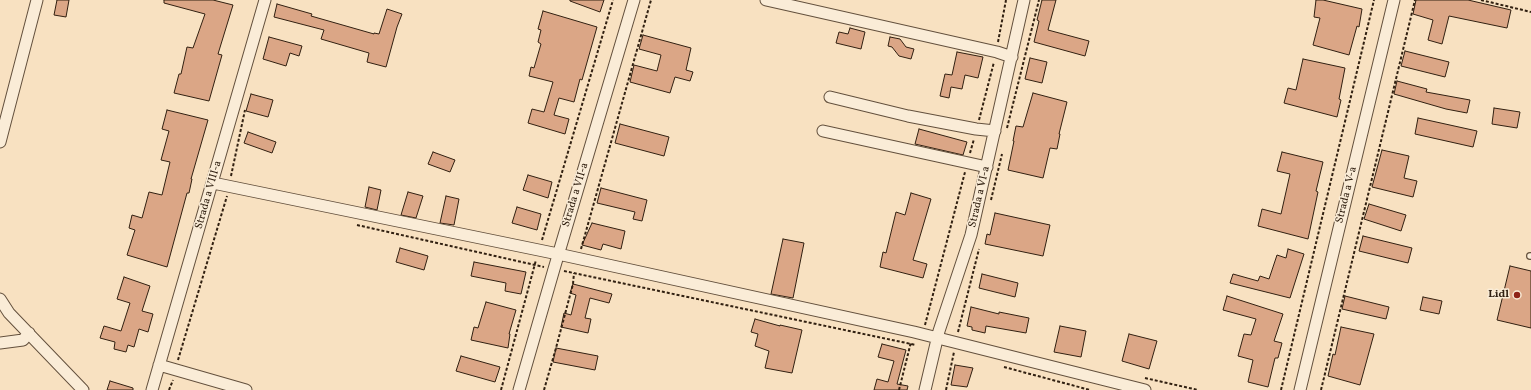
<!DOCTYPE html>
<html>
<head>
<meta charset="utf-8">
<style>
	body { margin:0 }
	canvas { display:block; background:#f8e1c1 }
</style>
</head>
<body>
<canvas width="1531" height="390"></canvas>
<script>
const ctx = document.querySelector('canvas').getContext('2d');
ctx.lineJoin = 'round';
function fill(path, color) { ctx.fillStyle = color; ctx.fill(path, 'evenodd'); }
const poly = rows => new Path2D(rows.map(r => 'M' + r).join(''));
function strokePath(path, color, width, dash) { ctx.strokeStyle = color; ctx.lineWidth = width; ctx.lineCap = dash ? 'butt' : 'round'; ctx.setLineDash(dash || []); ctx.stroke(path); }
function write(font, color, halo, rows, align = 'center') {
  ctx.font = font + ' Vollkorn,serif'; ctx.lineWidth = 3; ctx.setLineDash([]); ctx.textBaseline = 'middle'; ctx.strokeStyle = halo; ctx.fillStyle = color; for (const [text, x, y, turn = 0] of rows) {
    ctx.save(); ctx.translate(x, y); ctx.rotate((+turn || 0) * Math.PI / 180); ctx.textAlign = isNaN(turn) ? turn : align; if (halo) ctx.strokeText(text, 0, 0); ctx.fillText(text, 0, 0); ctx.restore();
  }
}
const building = poly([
	[57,0,69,0,66,17,54,15,57,0],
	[164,0,213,0,233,5,218,54,222,55,209,101,174,93,179,74,181,74,187,47,193,48,205,14,164,3,164,0],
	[570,0,604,0,600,12,570,1,570,0],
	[1042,0,1056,0,1048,30,1089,41,1085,56,1034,42,1039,21,1037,20,1042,0],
	[1316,0,1323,0,1362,9,1359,27,1357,26,1349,55,1313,45,1320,18,1314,17,1316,0],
	[1416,0,1468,0,1511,10,1507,28,1449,16,1442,44,1428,40,1433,20,1413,14,1416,0],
	[277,4,312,14,311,16,374,34,374,33,379,34,387,9,402,14,397,27,386,67,367,62,369,53,321,39,324,30,274,17,277,4],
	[543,11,597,27,582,80,580,79,574,102,559,98,554,115,569,119,565,134,528,123,532,109,544,112,553,82,529,76,531,67,534,68,541,44,538,42,541,30,538,29,543,11],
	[850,28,865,32,861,49,836,43,839,32,848,34,850,28],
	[643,35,691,48,686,70,693,72,690,81,675,77,670,93,630,82,634,65,657,71,661,55,639,49,643,35],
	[269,37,302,46,299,56,290,53,286,66,263,59,269,37],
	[890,37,900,39,906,47,914,49,911,59,899,56,892,47,888,46,890,37],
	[1405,51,1449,62,1445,77,1401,66,1405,51],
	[957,52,983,57,978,78,965,75,962,89,951,87,949,98,940,96,945,74,952,75,957,52],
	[1030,58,1047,62,1042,83,1025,79,1030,58],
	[1303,59,1345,68,1339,99,1341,100,1337,117,1284,103,1288,88,1296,90,1303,59],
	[1397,81,1427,89,1426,92,1470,100,1467,113,1446,109,1394,94,1397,81],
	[1033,93,1067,102,1059,134,1060,134,1057,149,1050,148,1043,178,1008,170,1014,141,1013,141,1016,126,1023,127,1033,93],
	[251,94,273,100,268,117,246,111,251,94],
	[1494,108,1520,112,1517,128,1492,124,1494,108],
	[167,110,208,120,191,179,192,179,189,193,187,193,167,267,127,255,135,230,129,228,132,215,142,218,149,192,162,195,170,162,161,160,169,131,162,129,167,110],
	[1418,118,1477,131,1473,147,1415,134,1418,118],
	[620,124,669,137,664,156,615,143,620,124],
	[919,129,967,142,963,155,915,144,919,129],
	[248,132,276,142,272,153,244,143,248,132],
	[1382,150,1409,156,1404,178,1417,181,1413,197,1372,187,1382,150],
	[433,152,455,160,450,172,428,164,433,152],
	[1282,152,1323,162,1316,191,1318,192,1308,239,1258,226,1262,209,1281,214,1290,174,1277,171,1282,152],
	[528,175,552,182,548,198,523,190,528,175],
	[369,187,381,190,377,210,365,207,369,187],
	[601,188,647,200,642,221,633,219,635,212,597,203,601,188],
	[408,192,423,196,416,218,401,215,408,192],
	[911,193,931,199,913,260,927,264,923,278,880,267,883,252,886,253,896,212,905,215,911,193],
	[446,196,459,199,454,225,440,223,446,196],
	[1369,204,1406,215,1401,231,1364,219,1369,204],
	[517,207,541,214,537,230,512,223,517,207],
	[995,213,1050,225,1043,256,985,244,987,234,990,235,995,213],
	[592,223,625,231,621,249,603,244,601,250,582,245,592,223],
	[1363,236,1412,248,1408,263,1359,251,1363,236],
	[783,239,804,243,793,298,771,294,783,239],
	[400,248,428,256,424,270,396,262,400,248],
	[1288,249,1304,254,1290,298,1230,283,1233,274,1258,281,1260,276,1269,279,1277,255,1286,258,1288,249],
	[474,262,526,272,521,294,505,291,506,283,471,276,474,262],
	[1510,266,1531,271,1531,328,1497,320,1510,266],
	[982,274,1018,283,1015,297,979,288,982,274],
	[124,277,150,286,142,311,153,314,148,332,139,329,134,347,128,345,126,352,114,349,115,342,100,338,104,326,121,331,130,303,117,299,124,277],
	[573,284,612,294,609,303,590,298,585,318,591,319,588,333,561,327,564,313,571,315,576,295,570,293,573,284],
	[1227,296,1283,314,1274,341,1282,343,1278,358,1275,358,1268,387,1248,382,1253,360,1238,356,1244,334,1251,335,1256,319,1223,310,1227,296],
	[1345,296,1389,307,1386,319,1342,309,1345,296],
	[1423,297,1442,301,1439,314,1420,310,1423,297],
	[486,302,516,310,509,334,510,334,508,348,471,340,474,327,478,328,486,302],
	[971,307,999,314,999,312,1029,318,1026,333,986,326,985,333,972,330,972,327,967,326,971,307],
	[755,319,780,326,780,325,802,330,792,373,765,368,769,351,755,346,758,334,751,332,755,319],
	[1060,326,1086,331,1081,357,1054,352,1060,326],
	[1341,327,1374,334,1360,385,1328,376,1333,354,1335,355,1341,327],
	[1129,334,1157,341,1149,369,1122,361,1129,334],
	[882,344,906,350,897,384,908,386,907,390,874,390,877,379,888,382,894,361,878,357,882,344],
	[556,348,598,356,595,370,553,362,556,348],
	[461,356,500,367,495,382,456,371,461,356],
	[955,365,973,368,967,387,951,385,955,365],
	[110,381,133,388,133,390,107,390,110,381]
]);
fill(building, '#dba686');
strokePath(building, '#312011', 1);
const lane = poly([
	[1530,256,1531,256]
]);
const street = poly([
	[766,0,997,52,1012,57],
	[830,97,908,116,976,129,995,131],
	[823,131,987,167],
	[0,142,37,0],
	[213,183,558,254,914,332,1145,390],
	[0,299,9,313,83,390],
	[0,343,23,340,29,333],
	[159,365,246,390],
	[152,390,265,0],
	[519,390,554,269,634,0],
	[925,390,939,331,971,235,1024,0],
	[1300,390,1394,0]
]);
strokePath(lane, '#63503d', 8);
strokePath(street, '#63503d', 13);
strokePath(poly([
	[1481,0,1531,12],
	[998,42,1006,0],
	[979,120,994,62],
	[1007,128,1039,0],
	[970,153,974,139],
	[231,176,245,110],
	[991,200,1002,154],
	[357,225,544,267],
	[542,240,613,0],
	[581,249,651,0],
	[564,271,916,345],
	[925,325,965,172],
	[958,332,979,249],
	[178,360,227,196],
	[1004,367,1090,390],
	[1145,378,1198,390],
	[169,390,173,380],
	[501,390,536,260],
	[544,390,556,348,573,284,574,273],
	[899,390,911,342],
	[946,390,954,352],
	[1281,390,1374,0],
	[1321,390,1415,0]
]), '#312011', 2, [3, 2]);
strokePath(lane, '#faecd7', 5.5);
strokePath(street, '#faecd7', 11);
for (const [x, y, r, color] of [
	[1517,295,4,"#8f2418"]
]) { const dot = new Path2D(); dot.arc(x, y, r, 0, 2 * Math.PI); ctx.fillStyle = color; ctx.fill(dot); strokePath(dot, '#faecd7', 1.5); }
write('11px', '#312011', '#faecd7', [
	["Strada a VIII-a",209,195,-74],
	["Strada a VII-a",576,195,-73],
	["Strada a V-a",1347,195,-76],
	["Strada a VI-a",980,197,-77]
]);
write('bold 11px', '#312011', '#faecd7', [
	["Lidl",1509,295]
], 'right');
</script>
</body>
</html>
